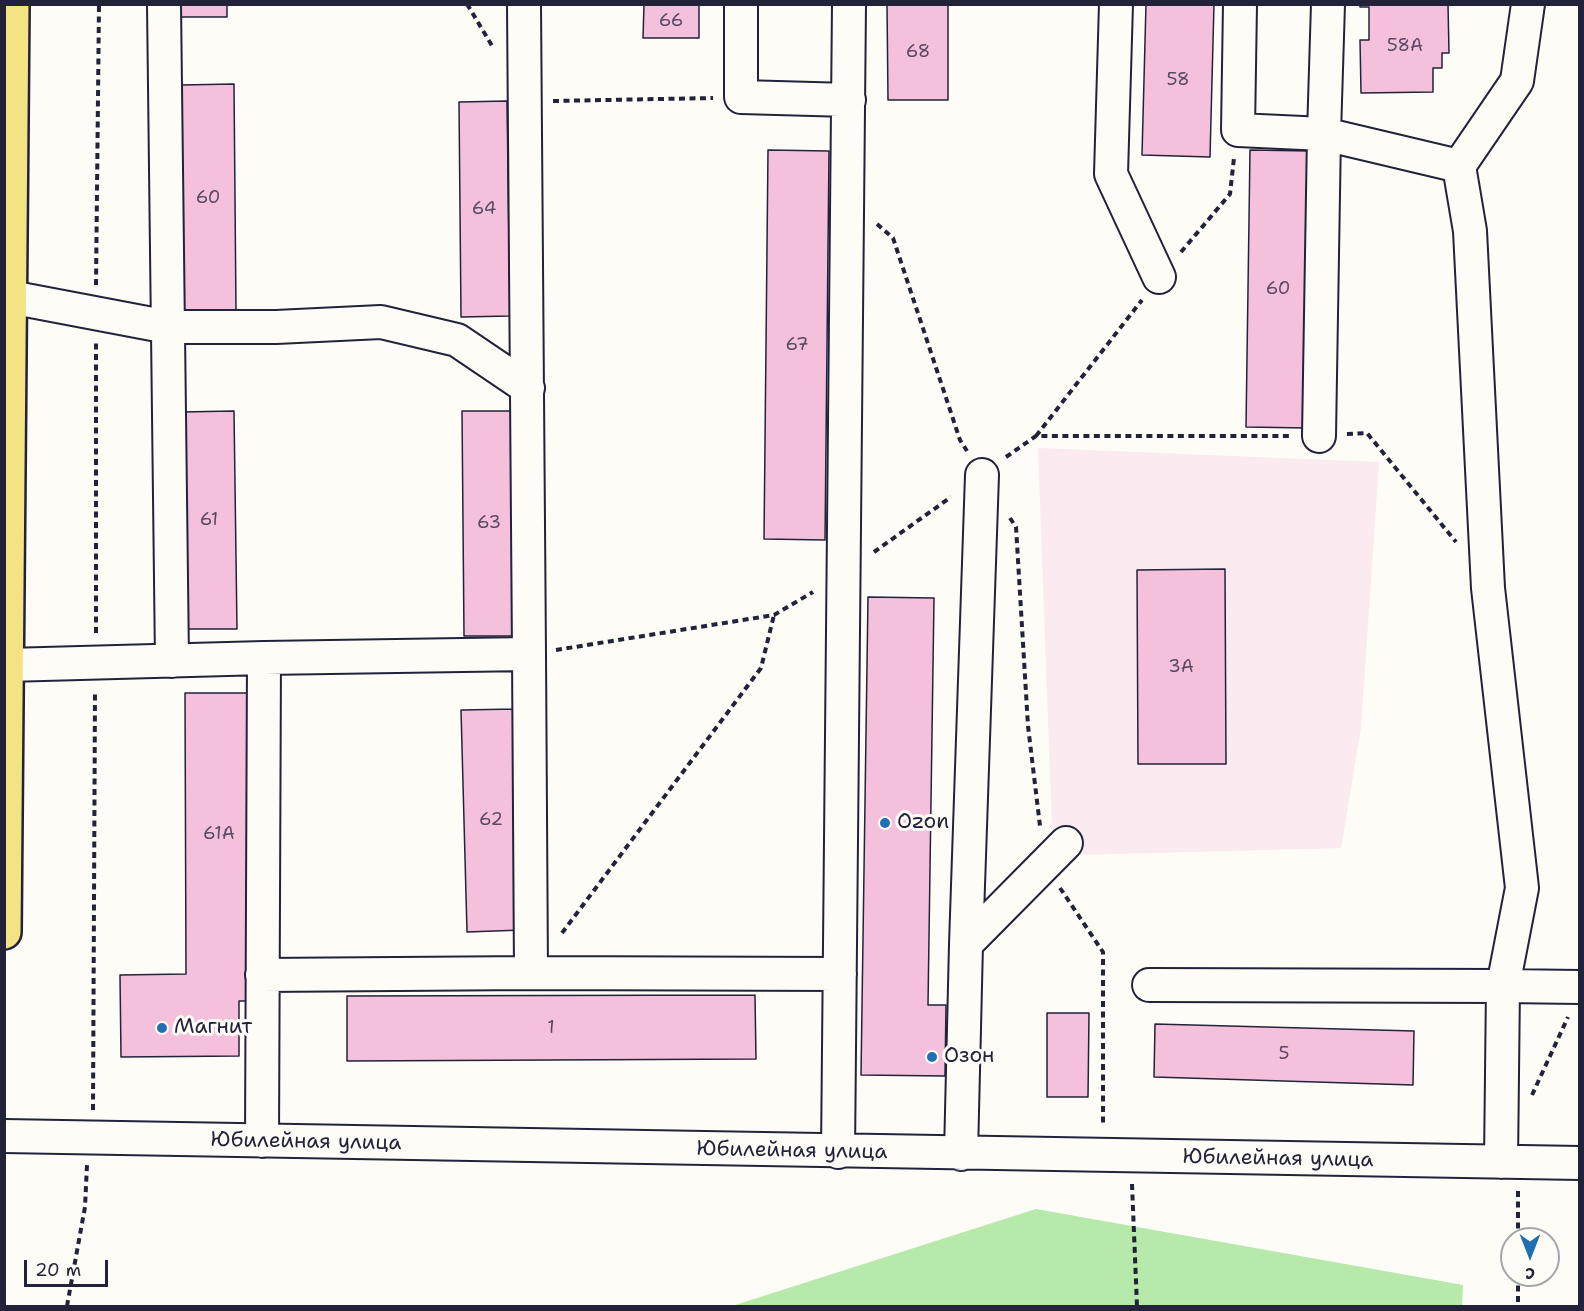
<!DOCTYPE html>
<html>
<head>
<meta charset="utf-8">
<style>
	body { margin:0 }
	#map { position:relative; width:1584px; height:1311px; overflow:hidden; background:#fdfcf7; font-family:"Shantell Sans",sans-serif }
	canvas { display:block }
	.frame { position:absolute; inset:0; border:6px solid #22223b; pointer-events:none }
	.north { position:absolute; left:1500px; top:1227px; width:60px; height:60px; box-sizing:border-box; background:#fdfcf7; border:2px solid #a5a5ac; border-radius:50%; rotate:180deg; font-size:16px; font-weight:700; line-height:24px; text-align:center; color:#22223b }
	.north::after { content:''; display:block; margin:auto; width:21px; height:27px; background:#1f6fb2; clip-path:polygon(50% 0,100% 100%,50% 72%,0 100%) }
	.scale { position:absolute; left:24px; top:1260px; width:84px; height:27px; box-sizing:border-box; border:3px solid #22223b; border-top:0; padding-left:8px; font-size:18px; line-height:21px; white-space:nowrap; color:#22223b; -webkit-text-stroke:4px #fdfcf7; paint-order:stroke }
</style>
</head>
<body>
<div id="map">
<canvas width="1584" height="1311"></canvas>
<div class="frame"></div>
<div class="north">С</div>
<div class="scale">20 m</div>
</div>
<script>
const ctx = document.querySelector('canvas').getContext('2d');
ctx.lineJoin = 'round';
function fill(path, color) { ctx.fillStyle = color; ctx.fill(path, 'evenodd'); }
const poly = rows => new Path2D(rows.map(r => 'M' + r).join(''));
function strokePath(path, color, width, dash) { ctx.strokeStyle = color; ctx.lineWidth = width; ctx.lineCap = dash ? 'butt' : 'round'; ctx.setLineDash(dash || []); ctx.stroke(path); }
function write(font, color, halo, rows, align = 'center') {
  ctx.font = font + ' "Shantell Sans",sans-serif'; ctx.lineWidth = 6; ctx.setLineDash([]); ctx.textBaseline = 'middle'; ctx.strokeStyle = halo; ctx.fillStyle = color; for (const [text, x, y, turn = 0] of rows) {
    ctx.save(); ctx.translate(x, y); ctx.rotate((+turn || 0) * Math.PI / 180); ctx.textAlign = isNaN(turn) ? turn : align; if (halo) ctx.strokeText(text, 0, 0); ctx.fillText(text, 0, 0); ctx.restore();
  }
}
fill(poly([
	[1038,448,1379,462,1361,727,1341,848,1076,855,1052,828]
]), '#fbeaef');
fill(poly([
	[1036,1209,1463,1285,1462,1306,732,1306]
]), '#b6e9aa');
const building = poly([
	[181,4,227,4,227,17,181,17,181,4],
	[644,4,699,4,699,38,643,38,644,4],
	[887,4,948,4,948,100,888,100,887,4],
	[1146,4,1214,4,1210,157,1142,155,1146,4],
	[1360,4,1448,4,1449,53,1442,53,1442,68,1433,68,1433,92,1361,93,1360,40,1369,40,1369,7,1360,7,1360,4],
	[234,84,236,311,183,311,181,85,234,84],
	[507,101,510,316,461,317,459,102,507,101],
	[768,150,829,151,825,540,764,539,768,150],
	[1250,150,1311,151,1307,428,1246,427,1250,150],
	[234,411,237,629,184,629,181,412,234,411],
	[462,411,514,411,516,636,464,636,462,411],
	[1225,569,1226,764,1138,764,1137,570,1225,569],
	[868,597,934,598,928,1005,946,1005,945,1076,861,1075,868,597],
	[185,693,251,693,253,1001,239,1001,239,1056,121,1057,120,975,186,974,185,693],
	[515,709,522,930,467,932,461,710,515,709],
	[755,995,756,1059,347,1061,347,996,755,995],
	[1047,1013,1089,1013,1088,1097,1047,1097,1047,1013],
	[1155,1024,1414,1031,1413,1085,1154,1077,1155,1024]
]);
fill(building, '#f5c0db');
strokePath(building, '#22223b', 1.5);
const minor = poly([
	[164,4,172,661],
	[524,4,529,654],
	[741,4,741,97,849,100],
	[1116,4,1111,174,1159,277],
	[1240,4,1238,130,1324,134,1319,436],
	[1328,4,1324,134,1459,166],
	[1528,4,1517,81,1459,166,1470,231,1488,588,1522,888,1503,986,1580,987],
	[10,297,168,327,276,327,381,322,457,340,528,388],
	[7,665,264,658,262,1141],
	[966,944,982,475],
	[531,973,840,974],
	[262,975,531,973,529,654,264,658],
	[1149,985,1503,986,1501,1162],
	[4,1136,1580,1163],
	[838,1152,849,4],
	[961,1154,966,944,1066,843]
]);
const highway = poly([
	[4,932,12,4]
]);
strokePath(minor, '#22223b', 36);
strokePath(highway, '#22223b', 38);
strokePath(poly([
	[467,4,494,49],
	[553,101,713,98],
	[877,224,893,238,960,440,967,451],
	[1181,252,1230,194,1234,158],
	[96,285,99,4],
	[1347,434,1367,433,1456,542],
	[1036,436,1142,300],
	[1006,457,1036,436,1292,436],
	[1010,518,1016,527,1028,726,1040,826],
	[874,552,951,497],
	[96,633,96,343],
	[556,650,774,615,813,592],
	[1060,888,1103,952,1103,1125],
	[562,933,761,668,774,615],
	[1532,1095,1568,1017],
	[93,1110,95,691],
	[1132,1184,1137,1306],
	[1518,1191,1518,1239],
	[1518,1275,1518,1306],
	[67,1306,85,1207,87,1165]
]), '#22223b', 4, [6, 4.5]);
strokePath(minor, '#fdfcf7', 32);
strokePath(highway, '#f4e382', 33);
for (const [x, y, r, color] of [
	[885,823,6,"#1f6fb2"],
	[162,1028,6,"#1f6fb2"],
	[932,1057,6,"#1f6fb2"]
]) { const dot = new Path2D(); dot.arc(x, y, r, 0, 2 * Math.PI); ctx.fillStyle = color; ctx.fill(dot); strokePath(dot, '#fdfcf7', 2); }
write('18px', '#574a63', null, [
	["66",671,21],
	["58А",1405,46],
	["68",918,52],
	["58",1178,80],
	["60",208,198],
	["64",484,209],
	["60",1278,289],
	["67",797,345],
	["61",209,520],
	["63",489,523],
	["3А",1181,667],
	["62",491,820],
	["61А",219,834],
	["1",551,1028],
	["5",1284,1054]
]);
write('21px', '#22223b', '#fdfcf7', [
	["Ozon",897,823],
	["Магнит",174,1028],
	["Озон",944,1057]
], 'left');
write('21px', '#22223b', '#fdfcf7', [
	["Юбилейная улица",306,1142,1],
	["Юбилейная улица",792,1151,1],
	["Юбилейная улица",1278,1159,1]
]);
</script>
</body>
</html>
